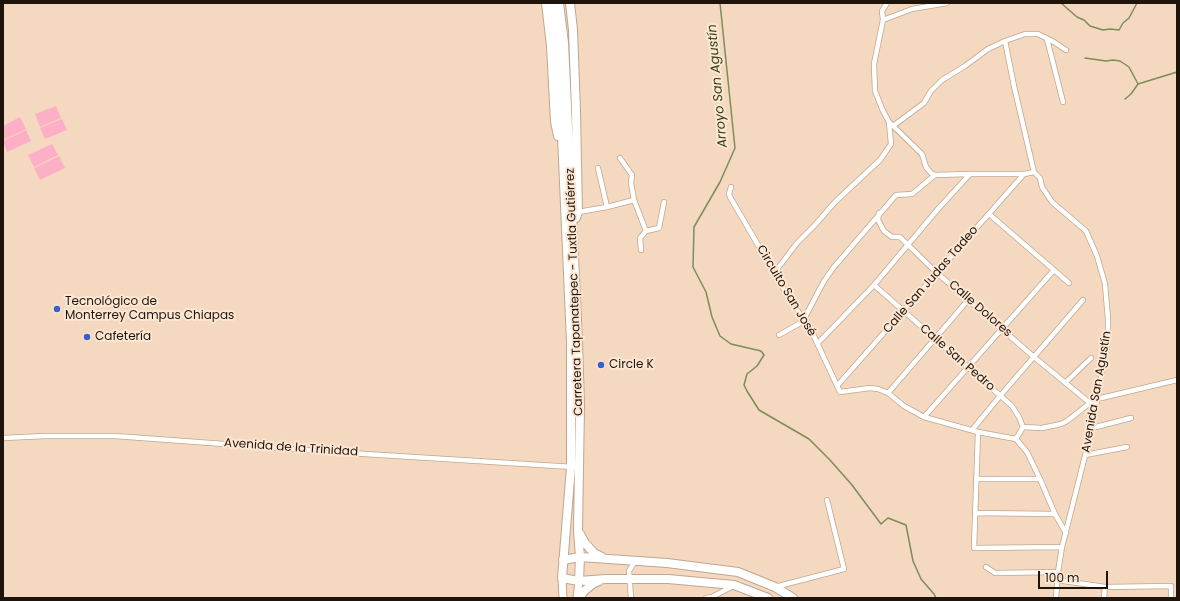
<!DOCTYPE html>
<html>
<head>
<meta charset="utf-8">
<style>
	body { margin:0 }
	#map { position:relative; width:1180px; height:601px; overflow:hidden; background:#f4d8c0; font-family:Poppins,sans-serif }
	canvas { display:block }
	.frame { position:absolute; inset:0; border:4px solid #1e140b; pointer-events:none }
	.scale { position:absolute; left:1038px; top:571px; width:70px; height:18px; box-sizing:border-box; border:2px solid #1e140b; border-top:0; padding-left:5px; font-size:12px; line-height:14px; white-space:nowrap; color:#1e140b; -webkit-text-stroke:3px #fde7d3; paint-order:stroke }
</style>
</head>
<body>
<div id="map">
<canvas width="1180" height="601"></canvas>
<div class="frame"></div>
<div class="scale">100 m</div>
</div>
<script>
const ctx = document.querySelector('canvas').getContext('2d');
ctx.lineJoin = 'round';
function fill(path, color) { ctx.fillStyle = color; ctx.fill(path, 'evenodd'); }
const poly = rows => new Path2D(rows.map(r => 'M' + r).join(''));
function strokePath(path, color, width, dash) { ctx.strokeStyle = color; ctx.lineWidth = width; ctx.lineCap = dash ? 'butt' : 'round'; ctx.setLineDash(dash || []); ctx.stroke(path); }
function write(font, color, halo, rows, align = 'center') {
  ctx.font = font + ' Poppins,sans-serif'; ctx.lineWidth = 4; ctx.setLineDash([]); ctx.textBaseline = 'middle'; ctx.strokeStyle = halo; ctx.fillStyle = color; for (const [text, x, y, turn = 0] of rows) {
    ctx.save(); ctx.translate(x, y); ctx.rotate((+turn || 0) * Math.PI / 180); ctx.textAlign = isNaN(turn) ? turn : align; if (halo) ctx.strokeText(text, 0, 0); ctx.fillText(text, 0, 0); ctx.restore();
  }
}
fill(poly([
	[56,106,61,118,40,127,35,114],
	[20,117,26,129,3,140,3,126],
	[62,119,67,130,45,139,40,128],
	[26,130,31,141,7,152,3,141],
	[52,144,58,155,34,167,28,155],
	[59,156,65,168,40,180,34,168]
]), '#fcafc5');
strokePath(poly([
	[720,3,735,148,720,182,694,227,693,267,706,292,712,317,720,336,731,344,761,351,764,355,757,366,747,374,744,385,747,391,759,410,809,439,830,460,852,485,881,524,888,518,906,525,913,561,921,579,934,594,936,598],
	[1061,3,1077,17,1084,20,1090,26,1103,30,1110,29,1119,30,1123,23,1129,18,1137,3],
	[1085,58,1106,61,1113,60,1120,61,1129,67,1138,84],
	[1125,99,1131,94,1138,84,1177,72]
]), '#7c8d5a', 1.5);
const minor = poly([
	[887,3,882,11,883,20,874,64,875,91,883,111,889,122,922,154,926,167,931,173,935,175,970,174,1024,174,1034,172,1040,178,1042,187,1052,202,1086,231,1097,256,1105,284,1108,319,1108,340,1092,428,1062,547,1058,572,1056,598],
	[883,20,912,9,947,3],
	[1047,39,1063,102],
	[1005,41,1014,86,1034,172],
	[893,126,924,103,931,91,942,80,965,66,988,49,1005,41,1025,34,1038,34,1054,42,1066,50],
	[620,158,632,175,631,183,634,200,646,231,640,238,641,250],
	[598,168,607,207],
	[731,187,729,194,730,197,789,298,812,332,840,392,870,388,878,389,888,393,904,406,924,417,978,432,1016,439,1027,452,1040,479,1055,514,1066,533],
	[578,212,607,207,634,200],
	[879,213,878,220,884,231,892,237,900,237,904,241,937,273,1034,357,1090,403],
	[989,214,1069,283],
	[646,231,659,228,664,202],
	[775,272,797,243,814,226,835,202,880,160,891,144,889,122],
	[874,285,1012,406,1019,417,1023,427,1016,439],
	[804,319,824,281,834,267,896,195,912,194,935,175],
	[779,335,804,321],
	[818,343,874,285,938,209,970,174],
	[1065,383,1091,358],
	[837,386,1024,174],
	[888,393,969,299],
	[924,417,1054,270],
	[1023,427,1042,428,1061,424,1067,421,1090,403,1097,399,1177,380],
	[1092,428,1131,418],
	[972,430,1000,396,1083,300],
	[978,432,974,548,1062,547],
	[3,438,45,436,115,436,333,452,573,467],
	[1085,455,1127,447],
	[976,479,1040,479],
	[976,513,1055,514],
	[986,567,995,573,1058,572],
	[1057,580,1105,587,1171,586,1171,598],
	[775,587,844,569,827,500],
	[631,598,629,571,635,561],
	[706,598,712,597,733,586],
	[1104,598,1105,587]
]);
const primary = poly([
	[562,578,563,598],
	[577,598,579,581]
]);
const trunk = poly([
	[546,3,551,46,555,122,558,136],
	[552,3,558,45,571,342,571,467,562,578,579,581,606,579,668,579,734,585,768,598],
	[559,3,564,43,578,341,580,405,578,531,580,557,579,581],
	[570,3,573,30,576,111,578,212,576,218],
	[580,534,585,543,594,553,602,557],
	[563,560,580,557,667,563,738,572,775,587,793,598],
	[579,598,584,591,594,583,599,581]
]);
strokePath(minor, '#c1a68e', 6);
strokePath(primary, '#c1a68e', 9);
strokePath(trunk, '#c1a68e', 10);
strokePath(minor, '#fff', 4.5);
strokePath(primary, '#fff', 7);
strokePath(trunk, '#fff', 8);
for (const [x, y, r, color] of [
	[57,309,4,"#3a5fd0"],
	[87,337,4,"#3a5fd0"],
	[601,365,4,"#3a5fd0"]
]) { const dot = new Path2D(); dot.arc(x, y, r, 0, 2 * Math.PI); ctx.fillStyle = color; ctx.fill(dot); strokePath(dot, '#fde7d3', 1.5); }
write('12px', '#1e140b', '#fde7d3', [
	["Calle San Judas Tadeo",931,280,-49],
	["Circuito San José",786,291,59],
	["Carretera Tapanatepec - Tuxtla Gutiérrez",575,292,-92],
	["Calle Dolores",980,309,41],
	["Calle San Pedro",957,358,41],
	["Avenida San Agustín",1097,392,-80],
	["Avenida de la Trinidad",291,448,4]
]);
write('12px', '#1e140b', '#fde7d3', [
	["Tecnológico de",65,302],
	["Monterrey Campus Chiapas",65,316],
	["Cafetería",95,337],
	["Circle K",609,365]
], 'left');
write('italic 13px', '#30410f', '#fde7d3', [
	["Arroyo San Agustín",718,86,-95]
]);
</script>
</body>
</html>
